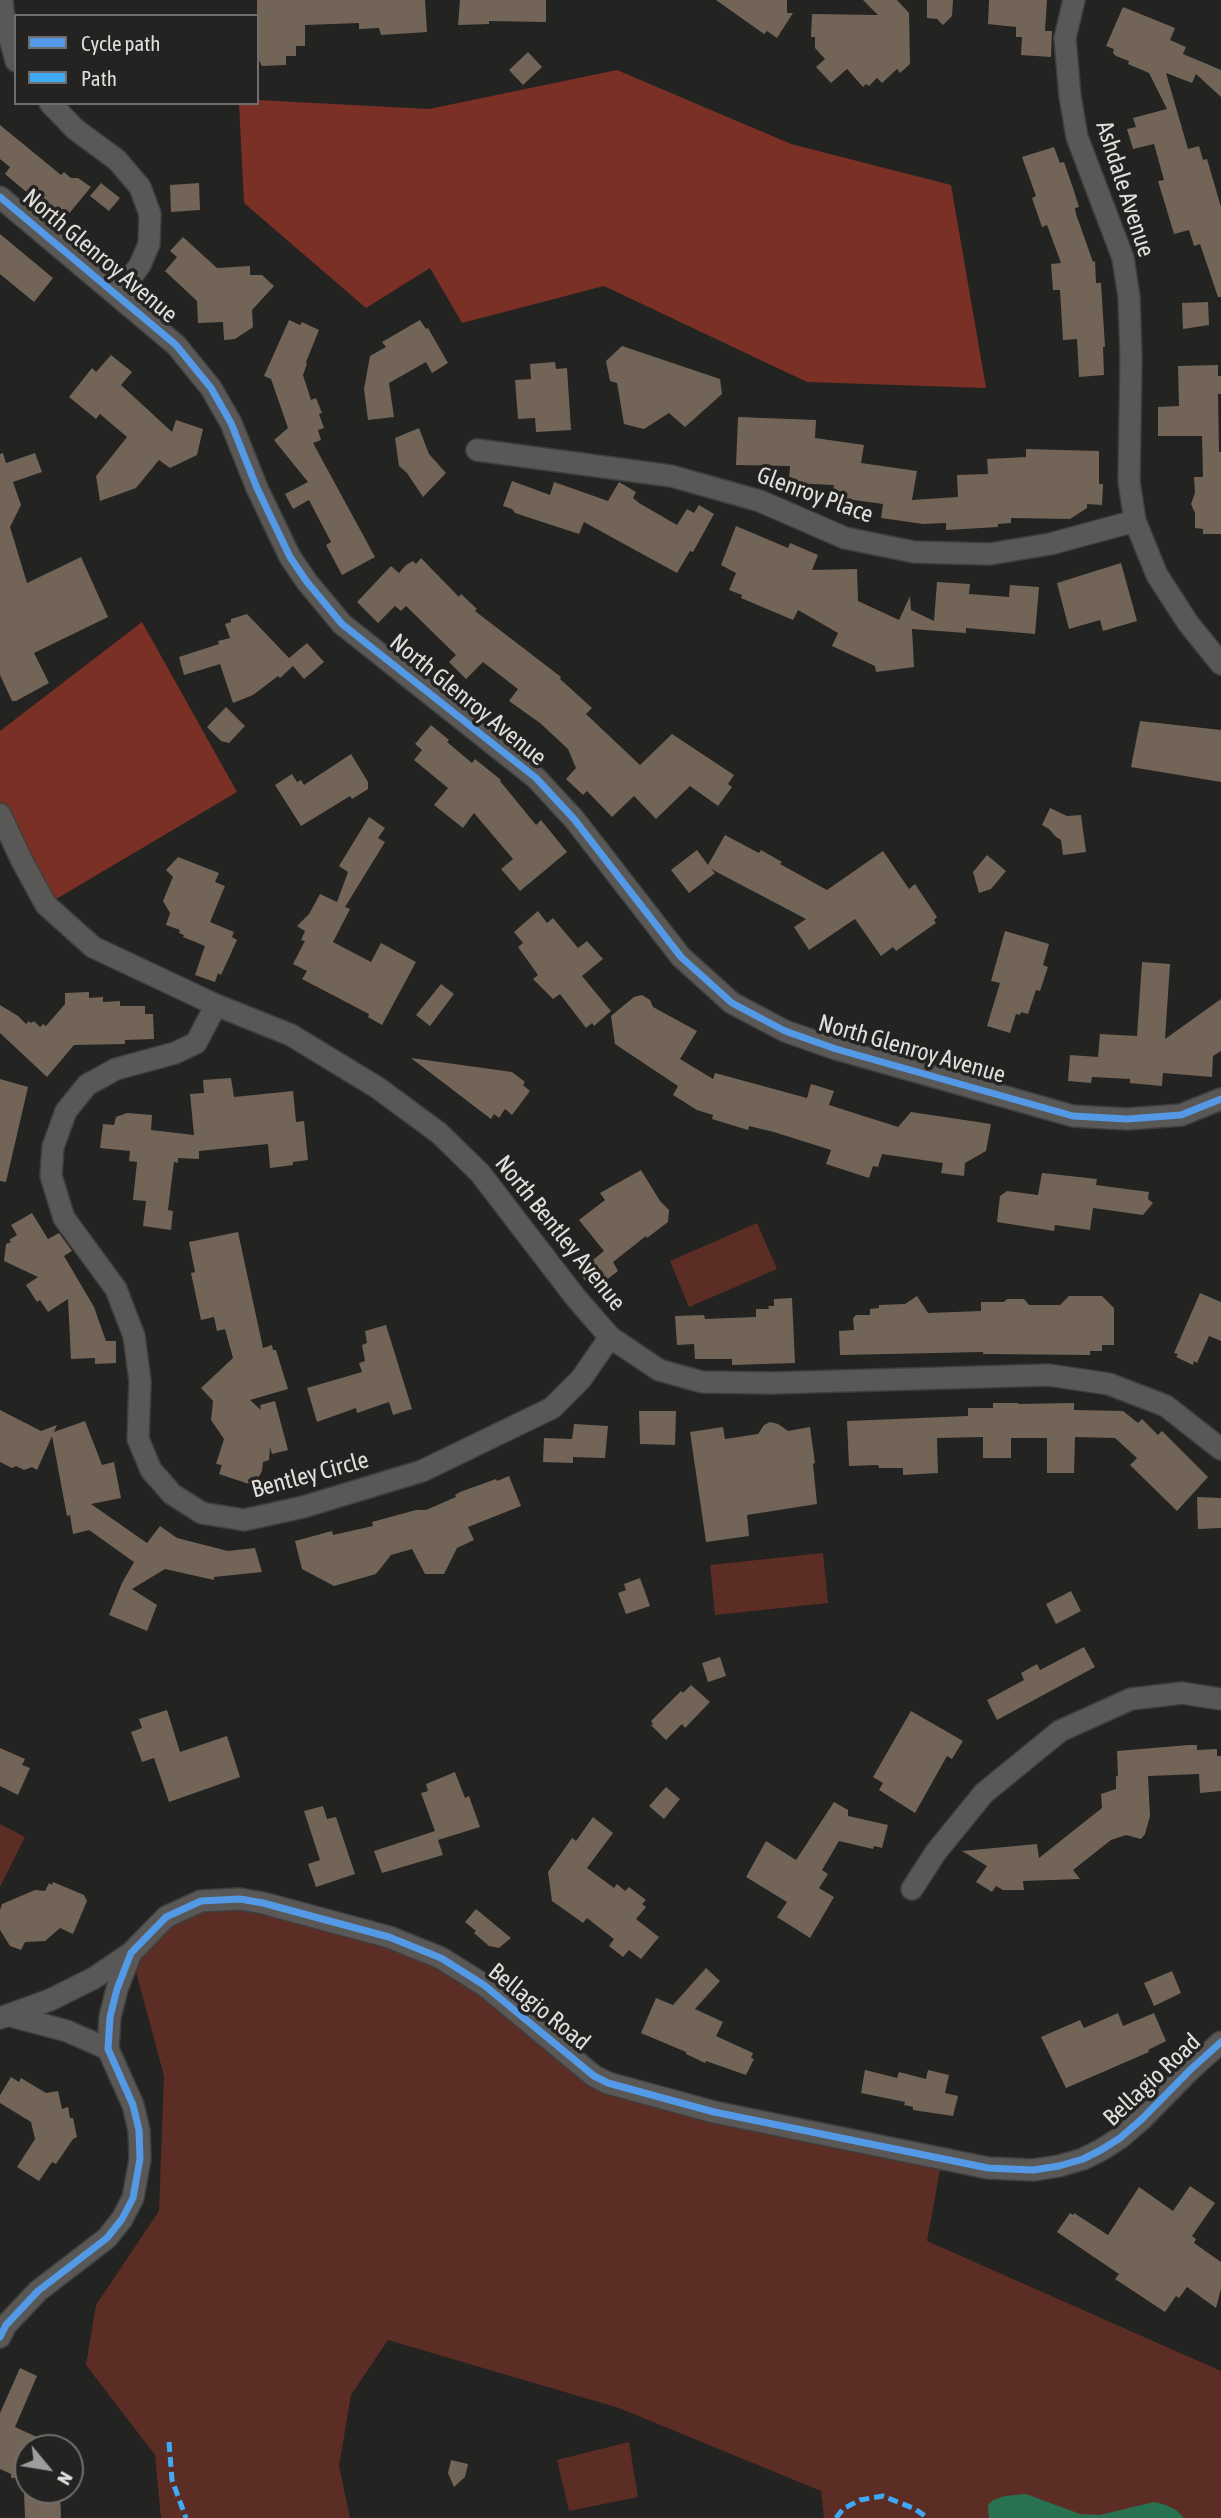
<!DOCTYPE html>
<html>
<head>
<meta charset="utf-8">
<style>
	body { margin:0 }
	#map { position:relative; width:1221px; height:2518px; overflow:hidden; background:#232322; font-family:"Asap Condensed",sans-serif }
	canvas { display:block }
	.legend { position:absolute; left:14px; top:14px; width:245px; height:91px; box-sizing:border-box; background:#242321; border:2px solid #6f6e6c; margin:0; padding:9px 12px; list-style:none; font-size:21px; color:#e0dfdd }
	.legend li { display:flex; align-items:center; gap:14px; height:35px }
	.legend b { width:35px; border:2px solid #6f6e6c }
	.north { position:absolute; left:14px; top:2434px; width:70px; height:70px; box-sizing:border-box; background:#242321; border:2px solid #6f6e6c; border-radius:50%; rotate:120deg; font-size:19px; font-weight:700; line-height:28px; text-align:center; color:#e0dfdd }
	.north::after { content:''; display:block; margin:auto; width:24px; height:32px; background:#9e9d9c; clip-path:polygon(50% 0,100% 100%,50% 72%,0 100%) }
</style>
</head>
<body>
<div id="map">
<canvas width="1221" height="2518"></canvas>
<ul class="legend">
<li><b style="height:9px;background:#5399e6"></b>Cycle path</li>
<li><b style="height:9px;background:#3fa9f5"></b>Path</li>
</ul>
<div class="north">N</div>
</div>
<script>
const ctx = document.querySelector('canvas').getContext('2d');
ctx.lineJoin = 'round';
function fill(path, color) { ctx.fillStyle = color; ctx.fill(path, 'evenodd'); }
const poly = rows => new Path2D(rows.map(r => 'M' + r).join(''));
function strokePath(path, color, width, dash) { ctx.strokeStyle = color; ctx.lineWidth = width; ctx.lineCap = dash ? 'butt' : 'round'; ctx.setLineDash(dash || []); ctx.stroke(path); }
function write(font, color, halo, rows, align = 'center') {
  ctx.font = font + ' "Asap Condensed",sans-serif'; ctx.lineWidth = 7; ctx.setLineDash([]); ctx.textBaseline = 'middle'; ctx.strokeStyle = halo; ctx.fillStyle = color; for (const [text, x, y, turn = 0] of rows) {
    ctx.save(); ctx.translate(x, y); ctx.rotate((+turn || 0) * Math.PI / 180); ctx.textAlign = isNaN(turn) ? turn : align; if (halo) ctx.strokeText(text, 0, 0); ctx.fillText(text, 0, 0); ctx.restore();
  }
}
fill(poly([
	[757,1223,777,1269,689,1307,670,1261],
	[823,1553,828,1603,715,1615,710,1565],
	[0,1824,25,1837,0,1887],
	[215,1900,422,1950,594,2076,942,2159,927,2241,1221,2371,1221,2518,824,2518,821,2491,619,2408,388,2340,351,2395,339,2466,350,2518,161,2518,155,2455,86,2365,96,2305,159,2211,164,2076,131,1953,166,1917],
	[629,2442,638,2497,569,2511,557,2460]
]), '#5c2d24');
fill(poly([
	[617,70,791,144,951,185,986,388,807,382,604,286,462,323,430,268,366,308,244,203,239,103,257,103,257,100,429,109],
	[142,622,237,792,46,905,0,814,0,731]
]), '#7a3024');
fill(poly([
	[1026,2494,1080,2514,1100,2515,1154,2502,1166,2505,1176,2510,1184,2518,989,2518,988,2505,993,2500,1005,2496]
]), '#297251');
fill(poly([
	[257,0,425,0,427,32,381,35,379,28,359,29,359,23,305,25,305,46,296,46,296,56,286,56,286,65,262,66,257,57],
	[460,0,546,0,546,22,489,21,489,24,458,25],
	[716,0,787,0,787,13,793,13,777,38,767,31,764,34],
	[863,0,897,0,909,13,910,64,900,73,897,69,882,83,877,78,869,86,866,84,863,87,847,69,831,83,816,67,825,59,815,48,815,37,811,37,812,14,878,15],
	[927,0,953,0,952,16,943,25,937,19,927,18],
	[989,0,1047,0,1045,31,1052,31,1051,57,1021,55,1022,37,1016,37,1016,27,988,24],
	[1123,7,1175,28,1170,40,1186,47,1183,54,1221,70,1221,97,1196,74,1192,83,1166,73,1188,149,1199,146,1203,160,1207,159,1221,207,1221,297,1218,297,1200,244,1194,246,1189,230,1174,234,1158,181,1164,180,1154,144,1133,149,1127,129,1136,127,1133,118,1167,109,1149,73,1128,64,1129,61,1116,56,1113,53,1114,49,1106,46],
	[528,52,542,67,523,85,509,70],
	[0,125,61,175,64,172,71,178,78,178,91,187,62,222,5,174,10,167,0,159],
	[1054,147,1060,163,1064,162,1073,188,1079,207,1075,208,1076,214,1093,262,1095,261,1096,283,1101,283,1105,347,1103,347,1104,375,1079,377,1077,339,1063,340,1060,290,1053,290,1051,264,1061,263,1047,225,1042,227,1032,198,1036,196,1022,157],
	[101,183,120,198,109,211,90,196],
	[199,183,200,210,171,212,170,185],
	[0,234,53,278,34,302,0,274],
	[183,237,217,268,250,266,250,275,262,275,274,286,252,310,253,327,235,339,224,340,223,322,198,323,197,301,165,271,177,257,170,251],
	[1208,302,1209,325,1183,329,1182,303],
	[289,320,300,325,302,322,319,330,306,362,307,364,303,375,311,400,316,398,322,413,319,414,324,428,318,430,321,440,313,443,375,557,342,575,326,545,331,542,309,500,293,509,285,494,308,482,274,440,288,428,271,379,264,376],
	[420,320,426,329,428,328,448,363,432,373,426,362,389,383,394,417,368,420,364,389,370,356,386,347,382,342],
	[622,346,720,379,722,394,685,427,669,413,644,429,624,424,617,383,610,381,606,361],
	[111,355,132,372,121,385,172,432,176,420,203,429,197,455,170,468,159,460,136,488,100,501,96,476,127,437,100,414,96,419,69,397,92,368,96,372],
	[555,362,556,369,567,368,571,430,536,432,535,418,518,419,515,380,531,379,530,364],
	[1218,365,1218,376,1221,376,1221,394,1218,394,1219,452,1221,452,1221,534,1203,534,1203,529,1195,528,1195,513,1191,504,1195,493,1194,477,1203,477,1202,436,1158,436,1158,407,1179,406,1178,366],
	[738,417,816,420,815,438,864,445,861,463,917,471,912,500,958,497,957,475,988,474,987,459,1026,457,1026,449,1099,451,1099,484,1103,484,1102,505,1087,504,1087,508,1070,519,1011,518,1011,523,998,524,998,527,946,530,946,523,923,524,881,518,883,504,832,497,834,485,789,483,790,466,736,465],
	[419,428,429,454,446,473,423,497,407,473,399,466,395,438],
	[3,453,6,463,35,453,42,472,13,482,21,505,10,527,27,583,81,557,108,617,34,653,49,683,16,701,12,701,0,675,0,454],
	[512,481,550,495,554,482,608,501,619,482,636,492,633,498,639,503,677,525,687,509,694,513,699,505,714,514,693,552,690,551,677,573,584,522,579,534,515,513,512,509,503,506],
	[736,526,788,548,790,543,818,555,812,570,857,569,858,601,899,620,910,596,911,610,934,621,937,582,970,584,969,594,1009,597,1010,585,1039,587,1035,634,966,628,966,633,912,629,914,667,876,672,875,666,832,646,838,633,798,610,793,620,741,598,742,595,729,590,736,573,721,565],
	[421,558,459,597,461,594,477,609,475,611,561,677,560,679,592,708,586,714,640,765,672,734,734,775,728,784,732,787,718,806,690,786,656,819,634,796,612,817,587,791,583,795,566,779,576,768,568,749,540,723,509,701,518,689,483,662,466,679,449,662,456,655,406,606,401,611,395,606,378,623,357,602,391,566,399,573,406,565,413,561,416,564],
	[1121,563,1137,621,1103,631,1100,620,1069,629,1057,583],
	[247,614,289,658,307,643,324,662,304,679,293,666,280,678,278,676,253,695,233,703,220,664,184,675,179,657,219,644,218,641,230,638,225,624,231,622,231,619],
	[226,707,245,726,229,743,221,741,207,727],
	[1140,721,1221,730,1221,782,1131,767],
	[431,725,449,740,447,742,472,763,475,759,501,780,500,781,536,825,541,820,567,852,520,891,501,869,513,859,474,813,463,828,434,805,448,788,414,760,422,750,415,744],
	[351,754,368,782,368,789,352,799,350,796,301,826,275,785,292,774,297,782,301,780,304,785],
	[1050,808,1067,816,1081,815,1086,852,1063,855,1061,840,1056,837,1049,829,1042,825],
	[369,817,385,828,378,838,385,842,345,907,350,909,333,942,371,962,381,943,416,962,382,1025,368,1017,369,1014,302,979,307,971,293,964,305,941,301,940,305,931,297,926,309,914,320,894,337,902,348,872,339,866],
	[725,835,759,853,761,850,782,862,780,864,827,890,883,851,909,889,915,884,937,917,934,920,936,923,896,951,893,947,881,956,855,919,809,950,794,927,806,919,711,869,715,873,689,893,671,870,697,850,708,865],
	[987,855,1006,871,991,889,979,893,973,872],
	[178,857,219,873,215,882,225,886,210,922,234,932,232,937,237,940,221,975,218,973,215,982,195,975,205,946,183,937,184,935,179,933,180,930,166,925,170,913,163,901,173,877,166,870],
	[538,911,547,923,553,918,578,948,587,941,603,959,582,976,611,1011,594,1026,592,1023,586,1028,560,994,553,999,533,979,538,975,518,947,523,943,514,932],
	[1005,931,1049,944,1043,965,1048,967,1040,991,1036,990,1028,1014,1021,1012,1020,1015,1016,1014,1010,1033,987,1026,1000,983,991,981],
	[1142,962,1170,964,1165,1039,1221,999,1221,1051,1213,1056,1212,1077,1163,1073,1162,1086,1130,1083,1130,1079,1092,1077,1091,1083,1068,1081,1070,1055,1098,1057,1100,1034,1137,1036],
	[441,984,454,994,430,1026,416,1015],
	[89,992,89,998,103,997,103,1002,120,1001,120,1006,145,1006,145,1014,153,1014,154,1039,125,1040,125,1044,74,1045,47,1077,0,1033,0,1005,18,1016,26,1024,29,1021,31,1023,34,1021,40,1027,43,1024,46,1026,65,1004,65,993],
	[642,995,650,1000,653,1007,697,1031,680,1059,713,1079,715,1073,807,1098,811,1084,834,1091,829,1105,898,1127,911,1112,991,1124,986,1151,965,1163,964,1176,941,1173,943,1163,882,1154,878,1167,873,1166,869,1178,826,1164,831,1150,774,1132,749,1126,748,1130,712,1119,713,1115,697,1110,673,1095,678,1086,615,1044,611,1016,634,997],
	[411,1058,512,1072,525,1082,523,1085,530,1091,512,1115,505,1109,499,1118,494,1114,491,1119],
	[231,1078,234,1097,293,1091,296,1122,304,1121,308,1160,293,1162,293,1165,270,1168,268,1144,199,1151,199,1159,178,1158,178,1163,174,1162,168,1210,173,1211,171,1230,143,1226,146,1201,133,1200,137,1162,129,1161,130,1151,100,1148,103,1124,114,1125,116,1117,127,1113,152,1115,151,1130,194,1135,190,1094,204,1093,203,1080],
	[0,1079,28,1087,6,1182,0,1181],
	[641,1170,660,1201,669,1210,668,1222,647,1238,646,1236,613,1262,618,1271,593,1290,578,1272,604,1251,579,1220,605,1200,600,1193],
	[1042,1173,1097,1179,1096,1185,1149,1192,1148,1199,1153,1203,1143,1215,1093,1208,1090,1230,1055,1225,1054,1231,997,1222,1000,1196,1007,1191,1038,1195],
	[32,1213,48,1239,59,1233,72,1251,64,1256,94,1307,106,1341,116,1341,116,1363,95,1364,95,1358,71,1359,68,1299,48,1312,40,1300,37,1302,26,1285,38,1277,4,1261,6,1244,11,1242,9,1240,17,1235,11,1225],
	[238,1232,263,1348,272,1345,273,1350,276,1350,288,1389,250,1400,261,1410,260,1405,275,1401,288,1450,272,1454,270,1447,269,1460,263,1462,262,1471,257,1480,252,1480,249,1484,219,1474,222,1465,216,1464,224,1439,211,1420,213,1401,201,1388,233,1358,225,1329,217,1331,214,1317,201,1320,191,1273,195,1272,189,1242],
	[1200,1293,1221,1302,1221,1341,1209,1336,1197,1363,1194,1361,1193,1365,1176,1357,1178,1354,1174,1353],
	[917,1296,928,1313,981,1311,981,1302,1004,1302,1007,1299,1024,1299,1029,1305,1060,1305,1069,1296,1102,1296,1114,1308,1114,1345,1102,1345,1102,1351,1090,1351,1090,1355,983,1354,983,1352,840,1355,839,1331,854,1330,853,1318,856,1315,870,1315,870,1309,879,1308,879,1305,905,1304],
	[792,1298,795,1363,732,1365,732,1359,695,1359,694,1344,677,1345,675,1316,704,1315,705,1319,756,1317,756,1309,769,1309,768,1306,774,1306,774,1299],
	[386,1325,412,1409,393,1415,389,1402,357,1413,356,1408,317,1422,307,1388,362,1372,359,1363,365,1361,362,1345,367,1343,365,1331],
	[993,1403,1018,1403,1018,1404,1074,1403,1074,1410,1123,1411,1138,1423,1142,1419,1158,1435,1162,1431,1208,1477,1177,1511,1130,1465,1137,1458,1115,1438,1075,1437,1074,1473,1047,1473,1047,1438,1011,1438,1011,1458,983,1458,983,1437,937,1438,938,1473,903,1475,903,1468,879,1468,878,1465,849,1466,847,1421,968,1416,968,1408,993,1408],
	[0,1410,41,1431,57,1425,54,1432,85,1421,102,1465,114,1462,121,1498,91,1504,147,1543,160,1526,177,1538,228,1551,255,1548,262,1572,214,1577,214,1580,165,1569,132,1589,157,1605,147,1631,109,1615,122,1583,134,1562,89,1530,73,1534,70,1515,67,1516,52,1436,37,1470,32,1467,24,1470,16,1466,12,1468,0,1462],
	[639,1411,676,1411,675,1445,640,1444],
	[770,1422,778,1424,788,1431,810,1427,815,1463,813,1464,817,1504,747,1515,749,1536,706,1542,690,1432,723,1427,725,1439,758,1434,764,1425],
	[574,1424,608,1426,605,1458,573,1457,573,1463,543,1462,544,1438,572,1439],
	[509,1476,521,1506,468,1527,474,1540,457,1548,444,1574,425,1574,412,1549,391,1555,376,1574,334,1586,302,1569,295,1541,332,1531,333,1535,373,1526,372,1522,416,1510,426,1510,456,1497,455,1495,460,1492,496,1479,497,1481],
	[1197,1497,1221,1498,1221,1528,1198,1529],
	[640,1578,650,1606,626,1614,618,1593,626,1590,624,1584],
	[1071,1591,1081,1611,1056,1624,1046,1604],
	[1084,1647,1095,1667,997,1720,987,1700,1024,1680,1021,1673,1037,1664,1040,1670],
	[720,1657,726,1676,708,1682,702,1663],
	[691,1685,710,1702,685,1728,682,1724,666,1740,651,1725,653,1724,651,1721,681,1691,683,1693],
	[167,1710,180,1752,227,1736,240,1777,169,1802,154,1758,142,1762,131,1732,142,1728,139,1719],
	[911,1711,963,1741,952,1759,947,1756,915,1813,879,1790,883,1783,873,1777],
	[1189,1745,1197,1745,1197,1750,1217,1749,1217,1756,1221,1756,1221,1791,1200,1793,1199,1774,1148,1776,1150,1816,1145,1834,1141,1839,1126,1835,1111,1840,1073,1870,1080,1879,1023,1881,1024,1890,1003,1890,996,1886,992,1892,976,1882,987,1866,962,1851,1037,1844,1039,1858,1102,1808,1101,1794,1116,1789,1116,1776,1118,1776,1117,1751],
	[0,1748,25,1759,22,1765,30,1768,18,1795,0,1786],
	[455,1772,465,1798,469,1796,480,1827,438,1840,443,1855,382,1873,374,1851,435,1831,421,1793,428,1791,426,1784],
	[666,1787,680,1799,664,1819,649,1806],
	[834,1802,848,1810,848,1816,888,1825,882,1848,874,1846,873,1849,839,1841,822,1870,828,1874,819,1888,834,1897,810,1938,777,1917,787,1902,746,1877,766,1841,796,1860],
	[323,1806,327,1819,336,1817,355,1874,316,1887,308,1864,320,1860,304,1811],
	[593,1817,613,1833,587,1868,614,1888,617,1884,625,1891,629,1887,646,1900,642,1904,646,1907,636,1919,659,1937,641,1959,629,1950,623,1957,609,1946,614,1939,587,1918,583,1923,552,1901,548,1872,572,1838,576,1841],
	[53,1882,84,1895,87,1901,73,1934,60,1928,45,1941,25,1942,21,1950,10,1946,0,1930,0,1910,2,1904,35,1890,45,1891,49,1883,52,1885],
	[476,1909,511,1938,499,1948,489,1946,474,1933,476,1931,465,1922],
	[706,1968,720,1981,695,2009,723,2022,716,2036,753,2053,751,2058,754,2059,746,2075,706,2061,705,2063,686,2054,686,2052,641,2033,656,1998,673,2005],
	[1172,1971,1181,1993,1154,2006,1144,1983],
	[1118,2013,1123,2026,1154,2013,1166,2041,1148,2050,1149,2052,1066,2088,1041,2037,1080,2020,1084,2028],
	[865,2070,897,2078,899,2072,926,2079,928,2070,949,2075,945,2093,958,2096,953,2116,913,2110,913,2107,904,2105,905,2102,861,2093],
	[11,2077,19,2082,21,2078,46,2093,58,2091,62,2109,68,2107,70,2118,73,2118,77,2137,73,2139,56,2164,52,2162,39,2181,17,2167,35,2139,31,2122,0,2103,0,2095],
	[1190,2186,1215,2203,1192,2236,1196,2239,1194,2243,1221,2262,1221,2289,1216,2308,1187,2287,1179,2298,1176,2296,1165,2312,1115,2279,1119,2274,1057,2232,1070,2213,1073,2215,1074,2213,1108,2235,1139,2187,1173,2211],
	[20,2368,37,2376,15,2427,61,2448,28,2448,28,2477,11,2478,11,2474,0,2469,0,2413],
	[451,2460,468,2464,465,2477,454,2487,448,2473],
	[24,2490,60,2490,61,2518,25,2518]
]), '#726557');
const street = poly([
	[2,0,3,12,16,61],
	[1074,0,1065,38,1070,96,1077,137,1123,258,1129,297,1131,359,1129,481,1135,521,1157,575,1188,623,1221,664],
	[50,103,75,129,117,160,140,187,150,214,149,244,140,265,118,295],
	[0,197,176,345,211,388,231,423,257,488,290,557,307,582,342,624,536,778,574,819,681,957,732,1003,785,1031,836,1049,1073,1116,1127,1119,1181,1115,1221,1099],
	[477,450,671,476,760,501,845,538,914,552,990,554,1050,544,1135,521],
	[0,814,22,861,46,905,93,947,216,1005,291,1035,378,1088,439,1133,480,1173,576,1298,610,1337,659,1370,702,1382,772,1383,1049,1375,1109,1384,1166,1406,1221,1449],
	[216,1005,196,1043,175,1053,116,1069,87,1085,66,1111,53,1147,51,1176,64,1218,116,1289,134,1336,140,1381,138,1439,151,1470,172,1494,202,1513,244,1520,303,1507,422,1471,552,1408,581,1379,610,1337],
	[912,1889,936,1852,984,1793,1060,1731,1131,1699,1182,1693,1221,1699],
	[11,2016,67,2031,108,2049],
	[0,2018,50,2000,94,1978,131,1953],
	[0,2337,6,2325,38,2291,107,2238,122,2219,133,2198,140,2159,139,2130,133,2105,108,2049,110,2017,117,1989,131,1953,166,1917,201,1901,240,1899,263,1903,389,1937,441,1958,484,1985,594,2076,608,2083,714,2112,988,2168,1033,2170,1059,2166,1083,2159,1101,2150,1120,2138,1142,2119,1190,2070,1221,2042]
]);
strokePath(street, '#3e3e3d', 24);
strokePath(street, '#595857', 21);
strokePath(poly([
	[169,2442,172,2480,186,2518],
	[836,2518,843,2509,860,2500,883,2496,915,2509,928,2518]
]), '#3fa9f5', 5, [10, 5]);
strokePath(poly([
	[0,197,176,345,211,388,231,423,257,488,290,557,307,582,342,624,536,778,574,819,681,957,732,1003,785,1031,836,1049,1073,1116,1127,1119,1181,1115,1221,1099],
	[0,2337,6,2325,38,2291,107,2238,122,2219,133,2198,140,2159,139,2130,133,2105,108,2049,110,2017,117,1989,131,1953,166,1917,201,1901,240,1899,263,1903,389,1937,441,1958,484,1985,594,2076,608,2083,714,2112,988,2168,1033,2170,1059,2166,1083,2159,1101,2150,1120,2138,1142,2119,1190,2070,1221,2042]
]), '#5399e6', 7);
write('24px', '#e0dfdd', '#242321', [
	["Ashdale Avenue",1125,189,72],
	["North Glenroy Avenue",100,256,40],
	["Glenroy Place",815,495,20],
	["North Glenroy Avenue",468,700,39],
	["North Glenroy Avenue",912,1049,16],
	["North Bentley Avenue",560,1233,51],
	["Bentley Circle",310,1475,-15],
	["Bellagio Road",539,2007,39],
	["Bellagio Road",1152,2080,-43]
]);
</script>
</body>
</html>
